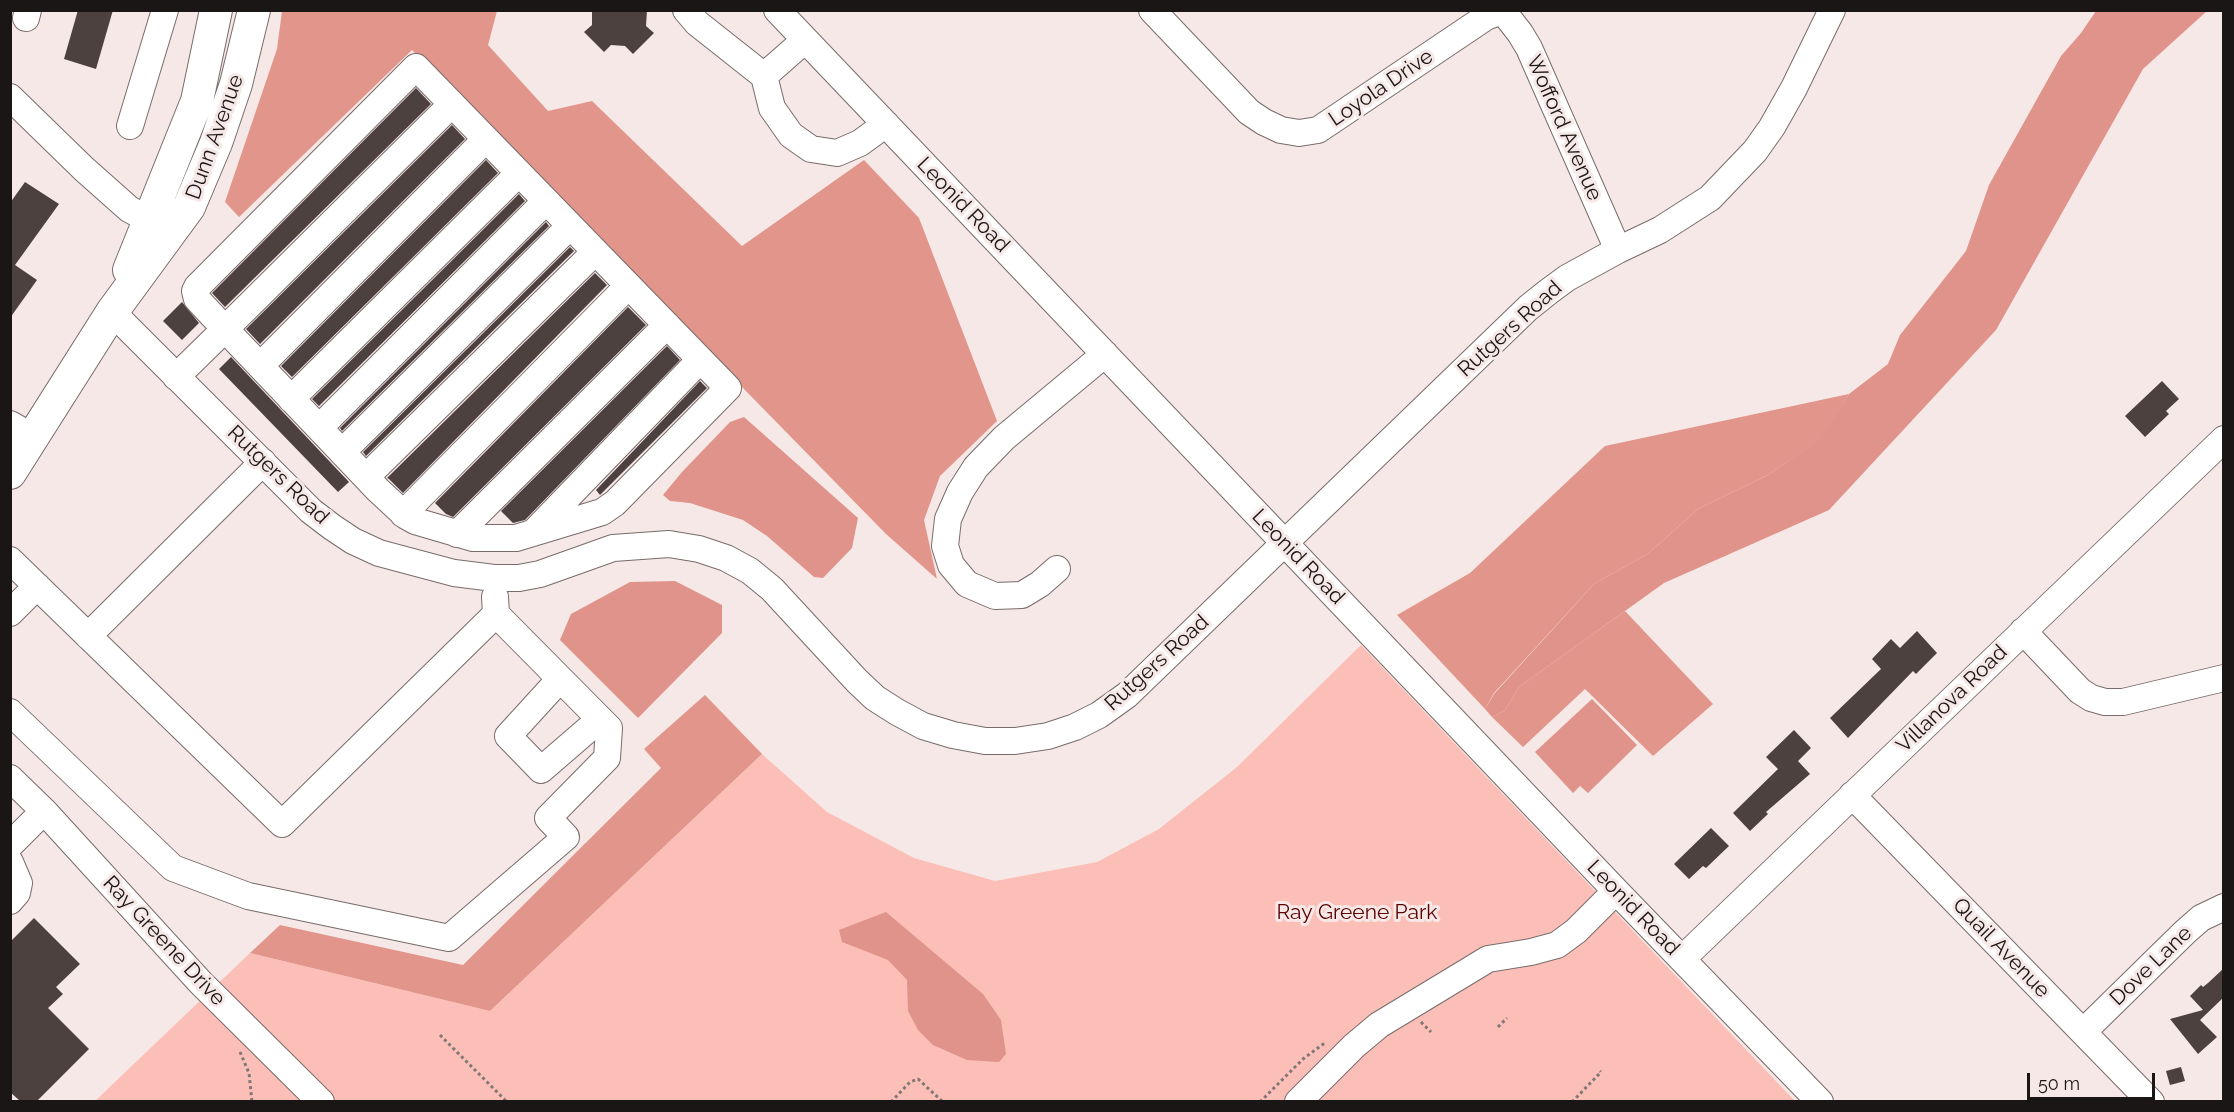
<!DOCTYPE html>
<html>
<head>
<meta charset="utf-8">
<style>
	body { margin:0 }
	#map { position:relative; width:2234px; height:1112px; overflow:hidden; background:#f6e8e6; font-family:Raleway,sans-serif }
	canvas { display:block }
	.frame { position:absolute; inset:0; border:12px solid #1a1615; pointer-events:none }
	.scale { position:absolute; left:2027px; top:1073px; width:128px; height:27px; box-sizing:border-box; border:3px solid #1a1615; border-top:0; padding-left:8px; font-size:18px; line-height:21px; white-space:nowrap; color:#1a1615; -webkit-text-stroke:4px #f6e8e6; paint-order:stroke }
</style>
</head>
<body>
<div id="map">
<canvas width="2234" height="1112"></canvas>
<div class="frame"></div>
<div class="scale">50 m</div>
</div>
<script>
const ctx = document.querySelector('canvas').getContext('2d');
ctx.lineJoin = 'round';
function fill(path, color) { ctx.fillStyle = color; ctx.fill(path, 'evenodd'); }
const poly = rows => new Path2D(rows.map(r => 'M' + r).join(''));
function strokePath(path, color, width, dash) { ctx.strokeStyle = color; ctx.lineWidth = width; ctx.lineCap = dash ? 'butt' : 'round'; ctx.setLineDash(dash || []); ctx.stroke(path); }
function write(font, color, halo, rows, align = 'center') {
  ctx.font = font + ' Raleway,sans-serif'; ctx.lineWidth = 6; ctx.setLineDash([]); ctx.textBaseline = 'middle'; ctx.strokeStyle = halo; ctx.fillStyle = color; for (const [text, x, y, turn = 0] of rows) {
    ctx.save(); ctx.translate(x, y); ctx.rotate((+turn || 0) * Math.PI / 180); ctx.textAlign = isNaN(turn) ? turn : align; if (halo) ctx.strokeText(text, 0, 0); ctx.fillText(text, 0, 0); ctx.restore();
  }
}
fill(poly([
	[1361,645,1795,1101,94,1102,250,953,490,1011,762,754,827,812,914,858,995,881,1097,862,1159,829,1237,767]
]), '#fcbfb7');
fill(poly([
	[282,11,497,11,488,45,548,111,592,101,742,246,864,160,919,218,997,421,940,476,924,520,937,579,886,534,412,50,239,217,225,202,277,49],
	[1849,394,1823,438,1766,476,1698,509,1649,553,1594,584,1494,693,1485,709,1397,615,1470,573,1605,446],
	[1625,611,1713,704,1653,756,1585,689,1523,747,1492,717,1505,710,1519,687],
	[705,695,762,754,490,1011,250,953,280,925,463,965,661,768,644,749]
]), '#e1958b');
fill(poly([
	[2096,11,2207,11,2143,69,1996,330,1829,510,1664,583,1519,687,1505,710,1492,717,1485,709,1494,694,1594,584,1649,553,1698,509,1766,476,1822,438,1849,394,1888,364,1900,335,1966,251,1989,185,2061,56,2081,33],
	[744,417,858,518,852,548,823,578,814,577,767,536,743,520,690,503,670,501,663,495,682,472,730,422],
	[675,581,722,605,722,633,638,718,560,640,571,614,630,582],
	[1592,699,1637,745,1588,793,1580,786,1573,793,1535,752],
	[886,912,983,994,1001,1020,1006,1054,999,1062,967,1060,933,1045,918,1030,908,1011,907,980,888,960,842,942,839,930]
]), '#e0938a');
fill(poly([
	[78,10,113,10,96,69,64,59],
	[592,10,647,10,646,26,654,33,633,54,625,46,611,45,604,52,584,32,592,25],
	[416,88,431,104,225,307,212,293],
	[452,125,465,139,260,344,246,329],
	[486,160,498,173,292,377,281,366],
	[25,182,59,204,15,265,37,280,10,318,10,203],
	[519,194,525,201,319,406,312,399],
	[546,222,549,226,342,431,340,428],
	[570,247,574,251,366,456,363,452],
	[595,273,607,285,403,493,389,479,387,478],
	[182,302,199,323,182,340,163,321],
	[628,307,646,325,453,517,446,514,435,503],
	[667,346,680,360,525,520,513,523,501,511],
	[231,357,349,482,338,492,219,369],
	[700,381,707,388,600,495,596,490],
	[2162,381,2179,399,2166,411,2169,414,2145,437,2125,416],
	[1917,631,1937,653,1916,674,1913,671,1848,738,1830,718,1881,669,1872,659,1891,639,1900,648],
	[1794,730,1811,748,1798,761,1810,774,1766,812,1768,814,1750,831,1733,813,1778,769,1766,757],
	[1711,828,1729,846,1706,868,1703,866,1689,879,1674,864],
	[34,918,80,964,56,987,63,994,48,1008,89,1049,37,1101,20,1101,10,1092,10,942],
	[2223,969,2223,998,2200,1020,2217,1037,2198,1054,2170,1019,2203,1010,2190,996,2201,985,2203,987,2208,983],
	[2181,1067,2185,1081,2170,1085,2166,1071]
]), '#4c413f');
const minor = poly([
	[686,10,697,23,764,76,772,108,791,135,811,149,837,153,860,143,886,124],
	[777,10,1616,891,1820,1102],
	[1152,10,1249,112,1264,122,1281,130,1299,133,1318,130,1486,17,1504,10],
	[1502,10,1520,33,1529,48,1618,250],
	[26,18,28,10],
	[764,76,805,40],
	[10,97,84,169,129,209,149,220],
	[130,126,165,10],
	[112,312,311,511,332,527,353,541,379,553,454,573,494,578,519,578,540,574,613,548,669,544,699,549,726,558,750,571,772,589,857,681,875,698,897,712,923,726,953,735,985,741,1015,741,1048,736,1075,727,1099,715,1127,695,1528,308,1548,292,1567,278,1618,250,1660,230,1710,198,1755,151,1772,127,1794,88,1832,10],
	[260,366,486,139],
	[176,377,225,329,197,299,195,291,197,287,416,67,728,388,615,503,602,512,516,538,473,538,415,521,406,516,378,490,225,329,452,104],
	[291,399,519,173],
	[10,424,33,437],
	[319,428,546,201],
	[342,452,570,226],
	[366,477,595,252],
	[403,514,628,286],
	[533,533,700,360],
	[457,534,667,325],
	[10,560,282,824,496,614,495,597],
	[1057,569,1040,584,1022,595,995,596,967,584,951,565,945,546,948,519,960,492,976,467,1004,438,1105,354],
	[10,613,37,586],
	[2023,631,2080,691,2091,698,2105,702,2123,702,2224,678],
	[88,636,263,462],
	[560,679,508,736,541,770,600,719],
	[10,712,173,868,248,896,449,938,566,837,548,818,607,758,609,728,496,614],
	[10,778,44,811,200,982,321,1102],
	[1852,795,2151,1102],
	[10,845,44,811],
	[10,862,19,883,17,893,10,901],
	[1682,959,2224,439],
	[2083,1032,2185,932,2201,918,2224,907],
	[1298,1102,1354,1046,1379,1025,1488,959,1531,952,1557,945,1576,931,1616,891]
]);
const major = poly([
	[129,270,197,101,216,10],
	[10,473,112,312,189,207,216,143,236,84,254,10]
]);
strokePath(minor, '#786c6a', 28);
strokePath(major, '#786c6a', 34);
strokePath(poly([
	[1421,1022,1431,1032],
	[1498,1027,1507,1018],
	[440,1035,507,1102],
	[240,1052,249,1073,252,1102],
	[891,1102,910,1082,918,1079,943,1102],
	[1260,1102,1303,1059,1326,1042],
	[1572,1102,1601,1072,1600,1071]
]), '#807776', 3, [3, 3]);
strokePath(minor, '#fff', 26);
strokePath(major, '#fff', 32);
write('21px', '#1a1615', '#f6e8e6', [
	["Loyola Drive",1381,88,-34],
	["Wofford Avenue",1564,128,66],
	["Dunn Avenue",215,137,-70],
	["Leonid Road",963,205,46],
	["Rutgers Road",1510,329,-42],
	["Rutgers Road",278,475,44],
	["Leonid Road",1298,557,46],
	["Rutgers Road",1157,663,-42],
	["Villanova Road",1952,699,-44],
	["Leonid Road",1633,908,46],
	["Ray Greene Drive",164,941,47],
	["Quail Avenue",2001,948,46],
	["Dove Lane",2151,966,-44]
]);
write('21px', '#5c0002', '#f6e8e6', [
	["Ray Greene Park",1357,913]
]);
</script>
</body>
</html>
